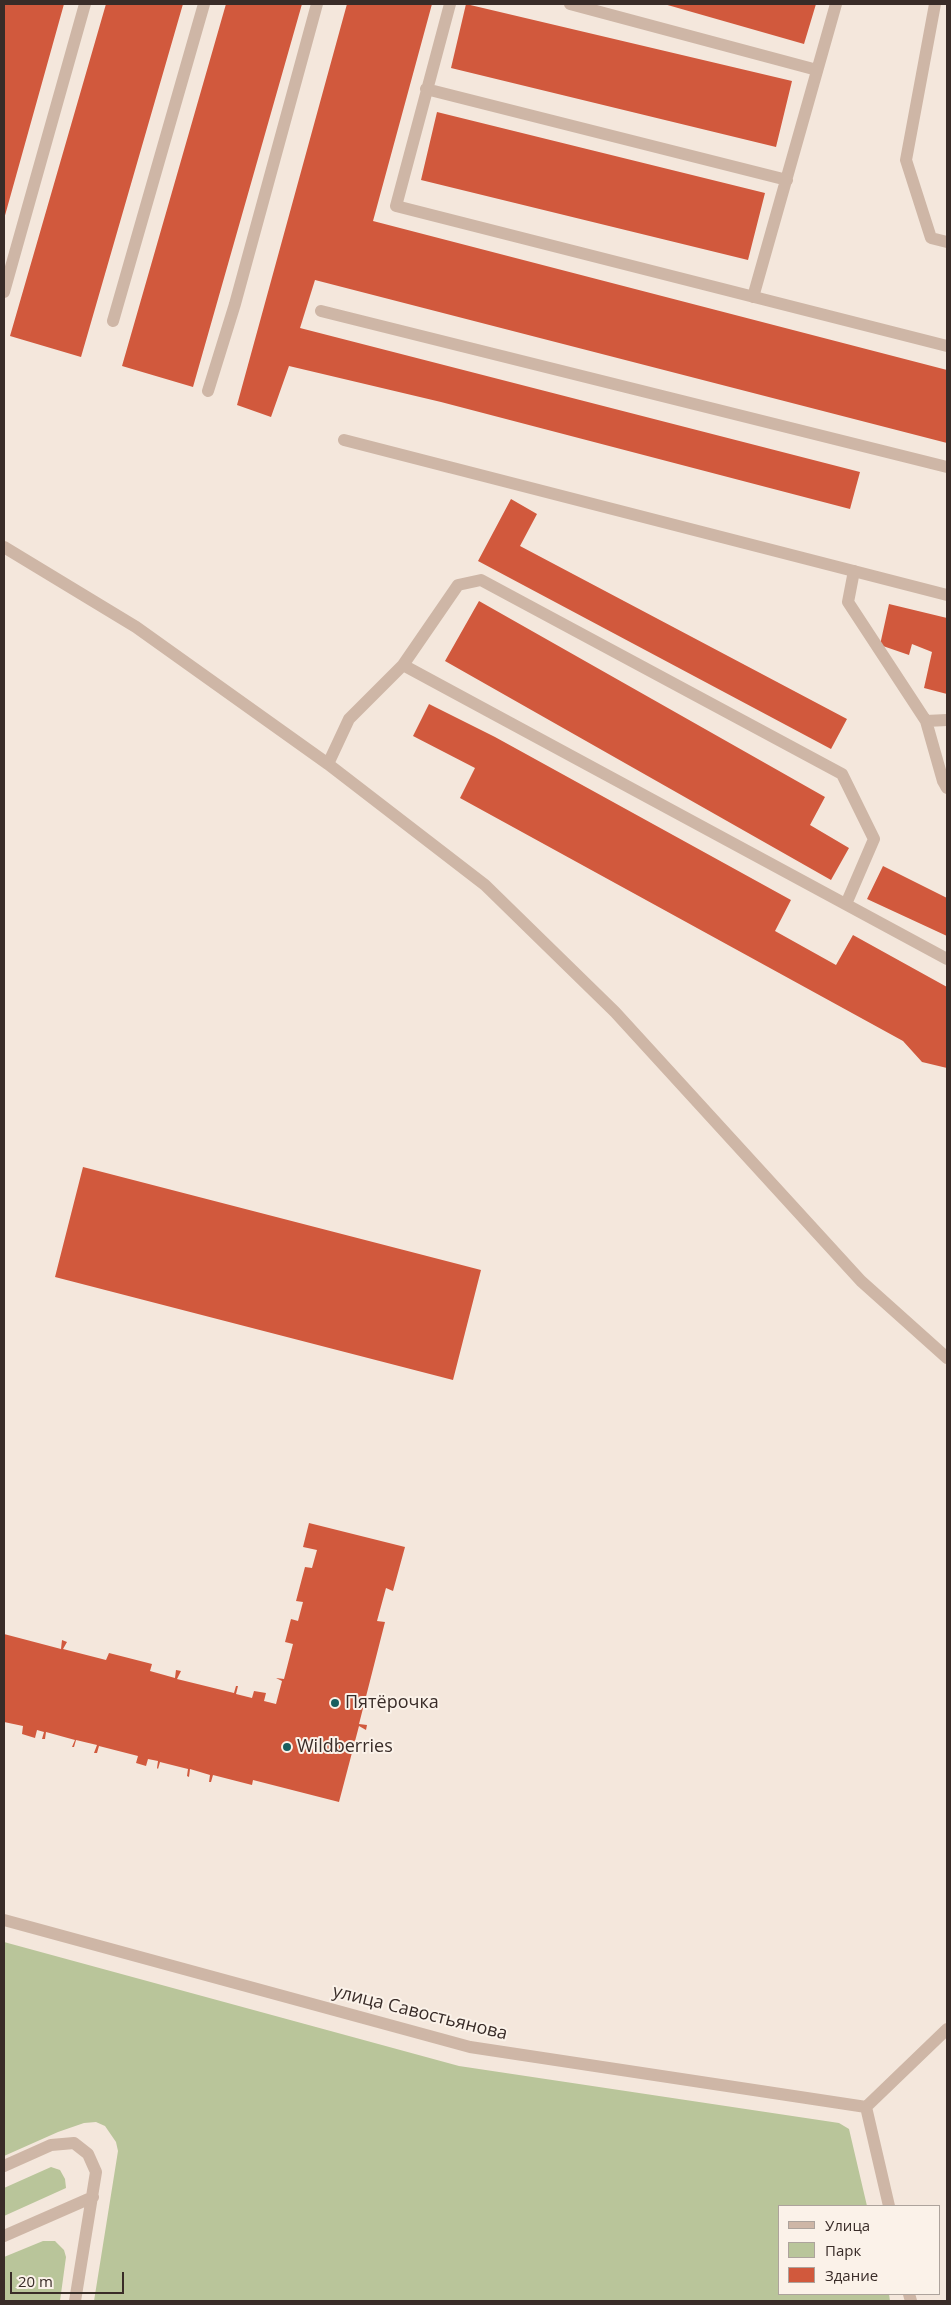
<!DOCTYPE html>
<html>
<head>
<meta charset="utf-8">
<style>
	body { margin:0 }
	#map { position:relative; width:951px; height:2305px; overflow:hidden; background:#f4e7dc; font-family:"Open Sans",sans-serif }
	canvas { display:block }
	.frame { position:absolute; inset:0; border:5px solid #392c28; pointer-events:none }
	.legend { position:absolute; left:778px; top:2205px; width:162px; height:90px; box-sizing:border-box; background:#fbf2e9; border:1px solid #ada39c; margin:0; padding:6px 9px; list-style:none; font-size:15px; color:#392c28 }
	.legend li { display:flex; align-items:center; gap:10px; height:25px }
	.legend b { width:25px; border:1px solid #ada39c }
	.scale { position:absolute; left:10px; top:2272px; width:114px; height:22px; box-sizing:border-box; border:2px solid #392c28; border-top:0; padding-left:6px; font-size:15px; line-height:18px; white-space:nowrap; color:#392c28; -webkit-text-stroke:4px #fbf2e9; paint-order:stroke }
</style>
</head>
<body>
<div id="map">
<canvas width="951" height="2305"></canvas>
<div class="frame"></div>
<ul class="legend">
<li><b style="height:6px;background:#ceb6a6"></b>Улица</li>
<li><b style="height:14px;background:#b9c59a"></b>Парк</li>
<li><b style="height:14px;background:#d1593d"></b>Здание</li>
</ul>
<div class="scale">20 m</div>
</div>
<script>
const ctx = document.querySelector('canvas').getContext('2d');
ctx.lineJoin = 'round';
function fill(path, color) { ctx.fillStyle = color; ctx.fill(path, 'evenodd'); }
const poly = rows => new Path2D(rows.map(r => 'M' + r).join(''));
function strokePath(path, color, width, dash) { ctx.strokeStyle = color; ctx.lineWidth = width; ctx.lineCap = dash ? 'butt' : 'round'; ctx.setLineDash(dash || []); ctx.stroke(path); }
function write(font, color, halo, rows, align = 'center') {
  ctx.font = font + ' "Open Sans",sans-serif'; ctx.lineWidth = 4; ctx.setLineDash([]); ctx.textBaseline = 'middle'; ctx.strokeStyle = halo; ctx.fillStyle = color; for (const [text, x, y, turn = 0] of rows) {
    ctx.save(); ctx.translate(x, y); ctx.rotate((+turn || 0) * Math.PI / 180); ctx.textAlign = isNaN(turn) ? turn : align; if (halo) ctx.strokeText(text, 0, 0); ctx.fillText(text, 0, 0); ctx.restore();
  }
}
fill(poly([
	[4,1942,459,2066,839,2123,849,2129,867,2206,780,2206,780,2294,889,2294,890,2301,94,2301,118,2151,116,2142,105,2126,96,2122,84,2123,58,2132,4,2156],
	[51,2167,60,2170,65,2179,66,2188,4,2216,4,2188],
	[43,2241,55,2241,64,2250,66,2257,60,2301,4,2301,4,2257]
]), '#b9c59a');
fill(poly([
	[4,4,64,4,4,219],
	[106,4,183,4,81,357,10,336],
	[226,4,302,4,193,387,122,366],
	[347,4,432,4,373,221,947,370,947,443,315,280,300,328,860,472,850,509,441,402,289,366,271,417,237,405],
	[466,4,792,81,776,147,451,68],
	[664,4,816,4,804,44],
	[437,112,765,193,748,260,421,180],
	[511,499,537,514,520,546,847,719,831,749,478,561],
	[479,601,825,797,810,825,849,848,831,880,445,661],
	[889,604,947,618,947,694,924,688,932,652,912,644,909,655,880,645],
	[429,704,495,737,791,900,775,931,836,965,853,935,947,987,947,1068,922,1062,903,1041,460,798,475,768,413,736],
	[883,866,947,898,947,936,867,899],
	[83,1167,481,1270,453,1380,55,1277],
	[309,1523,405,1547,393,1591,386,1588,377,1621,385,1622,359,1724,367,1725,366,1730,359,1726,339,1802,253,1780,252,1785,213,1775,211,1782,209,1782,210,1775,190,1769,189,1777,187,1776,188,1769,160,1762,158,1769,157,1768,158,1761,148,1759,146,1766,136,1763,138,1756,99,1746,97,1753,94,1753,97,1745,76,1740,74,1747,72,1747,75,1740,46,1732,45,1739,42,1739,44,1732,37,1730,35,1738,22,1734,23,1726,4,1722,4,1634,61,1649,62,1640,67,1642,63,1649,106,1660,109,1653,152,1664,150,1671,175,1678,176,1670,181,1671,177,1679,234,1693,236,1686,238,1686,236,1694,252,1698,254,1691,266,1693,264,1701,276,1704,282,1681,276,1678,284,1679,293,1644,285,1642,291,1619,298,1621,303,1602,296,1601,305,1567,312,1568,317,1550,303,1547]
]), '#d1593d');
strokePath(poly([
	[450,4,396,206,947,346],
	[570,4,817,70],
	[935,4,906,160,931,238,947,242],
	[426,89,787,180],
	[4,292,85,4],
	[753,297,836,4],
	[321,311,947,467],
	[113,321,204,4],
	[208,391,235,304,317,4],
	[344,440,947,595],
	[4,547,136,627,328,764,485,885,615,1012,861,1281,947,1358],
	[854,571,848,602,926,721],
	[403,665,458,585,481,580,842,774,874,839,846,904],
	[947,720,926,721,943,781,947,788],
	[328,764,349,719,403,665,947,959],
	[4,2166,51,2145,74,2143,88,2154,96,2172,75,2301],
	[4,2236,93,2197]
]), '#ceb6a6', 12);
strokePath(poly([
	[4,1920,470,2047,866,2107],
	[866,2107,947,2029],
	[866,2107,889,2206],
	[909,2294,911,2301]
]), '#ceb6a6', 12);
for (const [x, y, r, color] of [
	[335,1703,5,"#195e5f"],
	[287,1747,5,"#195e5f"]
]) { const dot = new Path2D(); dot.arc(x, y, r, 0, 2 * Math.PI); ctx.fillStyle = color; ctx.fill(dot); strokePath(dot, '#fbf2e9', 2); }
write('18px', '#392c28', '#fbf2e9', [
	["Пятёрочка",345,1703],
	["Wildberries",297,1747]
], 'left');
write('18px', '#392c28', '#fbf2e9', [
	["улица Савостьянова",420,2013,14]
]);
</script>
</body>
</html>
